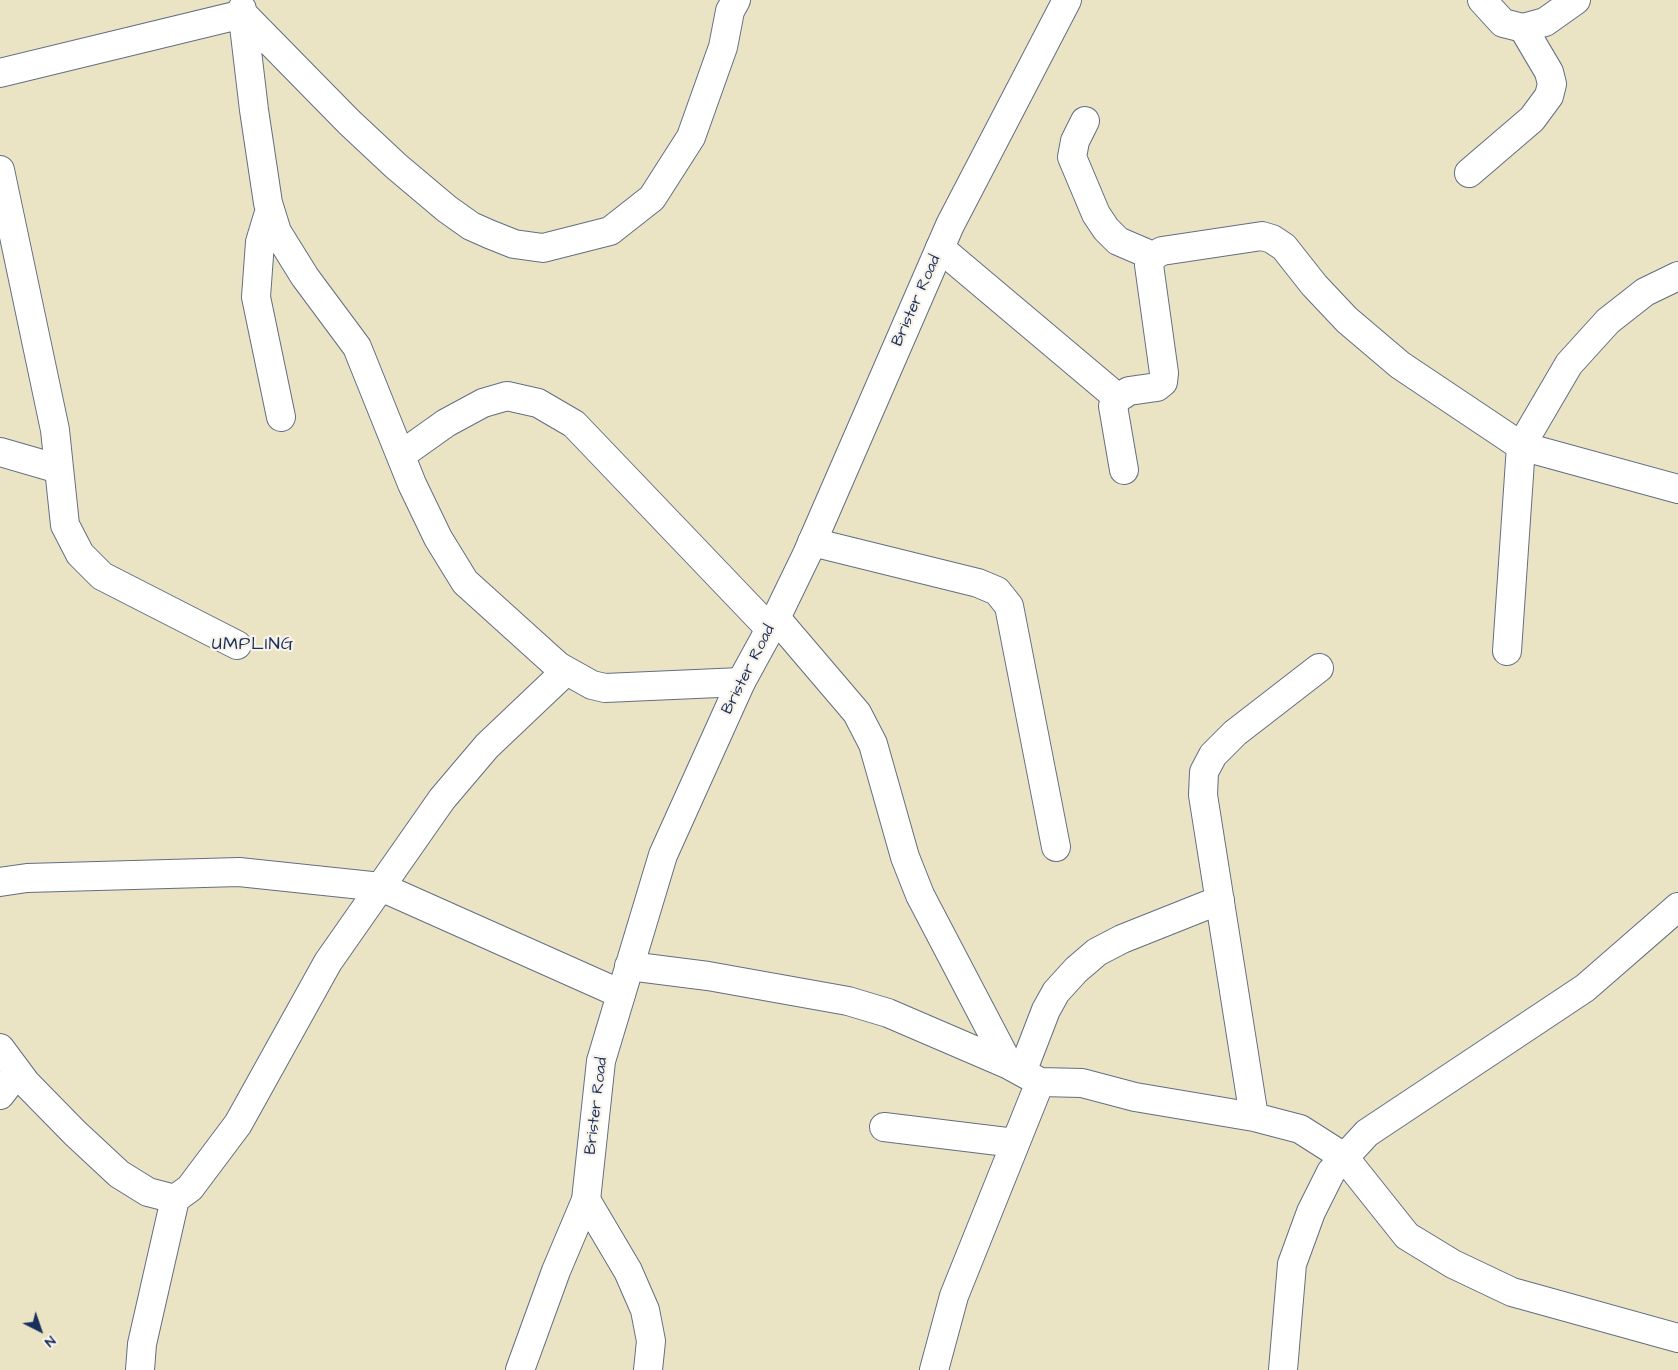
<!DOCTYPE html>
<html>
<head>
<meta charset="utf-8">
<style>
	body { margin:0 }
	#map { position:relative; width:1678px; height:1370px; overflow:hidden; background:#eae4c5; font-family:"Architects Daughter",sans-serif }
	canvas { display:block }
	.north { position:absolute; left:15px; top:1305px; width:50px; height:50px; -webkit-text-stroke:4px #f7f3e8; paint-order:stroke; rotate:139deg; font-size:14px; font-weight:700; line-height:20px; text-align:center; color:#1b2f5e }
	.north::after { content:''; display:block; margin:auto; width:18px; height:22px; background:#1b2f5e; clip-path:polygon(50% 0,100% 100%,50% 72%,0 100%) }
</style>
</head>
<body>
<div id="map">
<canvas width="1678" height="1370"></canvas>
<div class="north">N</div>
</div>
<script>
const ctx = document.querySelector('canvas').getContext('2d');
ctx.lineJoin = 'round';
const poly = rows => new Path2D(rows.map(r => 'M' + r).join(''));
function strokePath(path, color, width, dash) { ctx.strokeStyle = color; ctx.lineWidth = width; ctx.lineCap = dash ? 'butt' : 'round'; ctx.setLineDash(dash || []); ctx.stroke(path); }
function write(font, color, halo, rows, align = 'center') {
  ctx.font = font + ' "Architects Daughter",sans-serif'; ctx.lineWidth = 4.5; ctx.setLineDash([]); ctx.textBaseline = 'middle'; ctx.strokeStyle = halo; ctx.fillStyle = color; for (const [text, x, y, turn = 0] of rows) {
    ctx.save(); ctx.translate(x, y); ctx.rotate((+turn || 0) * Math.PI / 180); ctx.textAlign = isNaN(turn) ? turn : align; if (halo) ctx.strokeText(text, 0, 0); ctx.fillText(text, 0, 0); ctx.restore();
  }
}
const minor = poly([
	[1482,0,1503,23,1523,28,1545,22,1576,0],
	[242,9,254,110,268,203,277,232,305,277,357,347,412,484,438,538,465,582,558,666,592,685,605,688,741,682],
	[0,73,243,14,349,122,396,166,447,209,471,226,489,234,514,244,543,248,610,231,652,198,691,137,723,47,730,11,736,0],
	[1085,121,1075,141,1072,157,1096,214,1106,229,1118,241,1153,256],
	[0,170,55,430,65,525,80,554,102,576,237,645],
	[1469,173,1532,119,1549,96,1552,84,1549,72,1523,28],
	[270,209,260,242,256,297,281,417],
	[940,248,1118,398],
	[0,452,59,469],
	[401,455,446,423,483,403,507,396,538,403,574,424,770,629],
	[1124,470,1113,406,1118,398,1129,391,1157,387,1163,382,1164,373,1149,265,1153,256,1162,251,1262,236,1272,239,1284,247,1314,285,1347,320,1400,365,1521,446,1678,489],
	[812,542,978,583,997,591,1009,606,1056,847],
	[776,618,857,713,873,744,905,857,920,895,1009,1065],
	[1507,651,1521,446,1569,364,1608,321,1645,292,1678,276],
	[0,882,27,878,239,872,381,887,621,994],
	[629,966,708,976,848,1001,888,1013,1009,1065,1040,1082,1082,1083,1135,1097,1254,1117,1300,1129,1344,1157,1407,1236,1453,1264,1512,1292,1678,1338],
	[0,1048,26,1083,75,1133,119,1174,148,1192,175,1199,190,1188,238,1124,328,962,442,799,487,746,566,671],
	[1022,1072,1046,1010,1056,992,1076,970,1097,952,1122,939,1220,900],
	[0,1095,17,1073],
	[1254,1117,1203,795,1204,772,1213,755,1235,733,1319,668],
	[884,1127,1015,1143],
	[586,1200,628,1271,645,1310,651,1341,648,1370],
	[140,1370,142,1344,175,1199],
	[934,1370,954,1296,1040,1082],
	[1283,1370,1292,1264,1311,1212,1331,1172,1367,1133,1585,988,1678,907]
]);
const tertiary = poly([
	[520,1370,556,1271,586,1200,601,1061,663,855,741,682,776,618,807,554,950,225,1067,0]
]);
strokePath(minor, '#636e82', 30);
strokePath(tertiary, '#636e82', 30);
strokePath(minor, '#fff', 28);
strokePath(tertiary, '#fff', 28);
write('16px', '#1b2f5e', '#f7f3e8', [
	["Brister Road",917,301,-66],
	["Brister Road",749,670,-63],
	["Brister Road",597,1106,-83]
]);
ctx.letterSpacing = '1px';
write('18px', '#1b2f5e', '#f7f3e8', [
	["UMPLING",253,645]
]);
ctx.letterSpacing = '0px';
</script>
</body>
</html>
